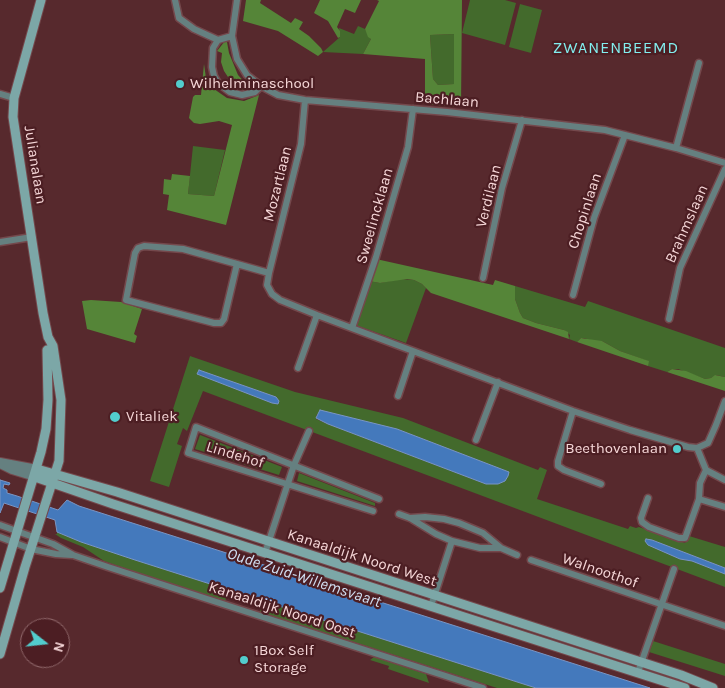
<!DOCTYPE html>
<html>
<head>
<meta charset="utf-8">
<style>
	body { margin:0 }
	#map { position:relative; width:725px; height:688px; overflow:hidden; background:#57292d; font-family:Karla,sans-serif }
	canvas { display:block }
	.north { position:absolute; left:20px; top:618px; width:50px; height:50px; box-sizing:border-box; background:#4c1e23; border:1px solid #90686b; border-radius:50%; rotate:106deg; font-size:14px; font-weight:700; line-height:20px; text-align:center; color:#f6d7d8 }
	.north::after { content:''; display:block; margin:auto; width:18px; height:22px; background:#52cdcd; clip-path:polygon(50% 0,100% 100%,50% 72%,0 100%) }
</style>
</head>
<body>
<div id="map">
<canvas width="725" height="688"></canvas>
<div class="north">N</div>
</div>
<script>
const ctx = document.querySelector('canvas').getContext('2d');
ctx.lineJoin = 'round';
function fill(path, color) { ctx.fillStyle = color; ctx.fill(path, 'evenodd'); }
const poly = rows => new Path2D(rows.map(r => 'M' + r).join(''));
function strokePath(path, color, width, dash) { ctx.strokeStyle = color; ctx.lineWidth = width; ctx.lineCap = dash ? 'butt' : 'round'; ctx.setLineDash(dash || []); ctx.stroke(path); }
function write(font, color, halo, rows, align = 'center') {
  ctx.font = font + ' Karla,sans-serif'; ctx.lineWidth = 4.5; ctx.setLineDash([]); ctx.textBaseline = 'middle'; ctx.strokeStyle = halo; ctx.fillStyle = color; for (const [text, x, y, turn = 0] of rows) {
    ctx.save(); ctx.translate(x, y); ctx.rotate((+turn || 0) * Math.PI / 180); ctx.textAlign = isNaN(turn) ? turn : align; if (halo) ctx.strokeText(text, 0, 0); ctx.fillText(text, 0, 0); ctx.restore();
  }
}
fill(poly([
	[470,0,505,0,516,3,505,45,462,33],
	[520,4,542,10,531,53,509,47],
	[358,26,365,29,371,39,363,54,323,52,340,37,339,28,354,34],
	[454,34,454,84,438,85,433,79,430,35],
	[193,146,225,150,214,196,188,194],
	[401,279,414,280,422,284,426,288,406,343,355,325,369,281,380,283],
	[515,286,585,307,588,301,725,348,725,377,716,375,711,378,705,379,678,369,672,369,667,372,648,366,648,361,620,351,602,341,597,342,584,338,581,338,577,342,569,339,570,335,564,330,536,323,523,318,520,313,515,299],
	[190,356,295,392,403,418,538,470,540,467,547,470,537,499,628,529,630,526,636,528,639,527,685,543,689,536,725,547,725,568,652,540,646,539,648,545,680,559,692,561,725,574,725,587,203,391,187,431,183,428,177,444,182,446,169,487,150,481],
	[199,370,276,397,279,401,278,404,272,403,198,374],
	[317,414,397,429,508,472,486,484,328,424,316,419],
	[200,435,282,467,279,475,195,449],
	[299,473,375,503,375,506,297,481],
	[57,532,81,542,536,688,497,688,260,612,262,606,228,595,225,601,132,571,104,561,83,547,61,538,55,534,57,534],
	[653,641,725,664,725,676,649,652],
	[374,657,426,674,429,683,388,669,389,666,370,660]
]), '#436a2c');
fill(poly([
	[246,0,261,0,260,3,291,23,295,18,303,22,299,29,309,36,321,48,323,52,318,56,278,31,243,21],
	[320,0,361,0,355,13,345,9,337,27,340,31,340,37,338,38,328,21,314,13],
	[377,0,462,0,461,107,425,104,425,59,363,54,371,39,368,37,365,29,379,1],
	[454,34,454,84,438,85,433,79,430,35],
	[225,41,227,42,229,53,238,75,247,85,245,90,229,87,232,83,224,71,221,62,222,53,217,51],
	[204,64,206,78,209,83,214,89,227,98,244,101,259,95,226,225,167,210,169,195,163,194,164,179,171,180,172,174,190,176,188,194,214,196,232,125,219,121,200,124,194,123,189,118,193,97,195,95,201,95],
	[376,259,493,285,495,280,515,286,515,299,520,313,523,318,536,323,564,330,568,332,569,339,431,293,422,284,414,280,407,279,380,283,369,281],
	[91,300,121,302,142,309,134,334,137,336,135,343,87,329,82,301],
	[581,338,602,341,620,351,649,361,648,366,577,342],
	[672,369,686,371,705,379,711,378,715,375,725,377,725,391,667,372]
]), '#558538');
const water = poly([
	[199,370,276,397,279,401,278,404,272,403,197,374,199,370],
	[320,410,397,429,509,472,508,476,505,481,498,484,486,484,328,424,316,418,320,410],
	[0,480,10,483,9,485,4,484,3,488,7,490,7,493,17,496,58,510,67,500,79,506,650,688,536,688,135,560,81,542,57,532,55,520,4,503,0,513,0,480],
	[646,539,652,540,725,568,725,574,692,561,680,559,648,545,645,541,646,539]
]);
fill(water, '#4479bc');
strokePath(water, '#7995c4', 1);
const minor = poly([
	[175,0,179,18,194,29,218,40,232,36],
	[237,0,232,36,237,59,247,75,261,86,278,95,305,100,447,112,605,130,676,148,725,163],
	[218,40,213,48,212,67,214,76,218,83,230,92,242,95,255,92,261,86],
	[0,94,14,98],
	[305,100,301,144,269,273,267,285,272,294,280,300,317,315,573,411,630,430,688,447,697,448,706,470,725,480],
	[676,148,699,63],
	[0,242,32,237],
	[237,264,224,319,221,323,214,323,126,300,135,253,138,248,144,246,183,249,237,264,269,273],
	[483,278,502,188,522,120],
	[573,295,594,218,625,135],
	[669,319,680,268,725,169],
	[352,328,376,257,408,147,413,109],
	[298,368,317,315],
	[398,396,413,351],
	[573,411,558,461,558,466,564,470,601,484],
	[476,440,498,382],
	[697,448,708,443,716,425,725,401],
	[648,498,641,518,642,522,649,527,679,538,685,538,699,499,700,483,706,470],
	[699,499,725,507],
	[373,511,188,453,196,427,379,499],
	[399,514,410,518,436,534,452,541,480,548,501,548],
	[410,518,425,517,444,519,459,523,483,533,501,548,517,555],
	[0,525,53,544,73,555,108,567,483,688],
	[0,537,31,549,56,554,72,555],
	[265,553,294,465,309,431],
	[531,560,725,626],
	[431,606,452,541],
	[638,672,674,569]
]);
const tertiary = poly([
	[0,462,37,469],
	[0,464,12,470,35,477]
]);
const secondary = poly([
	[37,469,117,492,681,675,713,688],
	[35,477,113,504,685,688],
	[0,588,41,452,46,429,48,400,47,350],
	[0,654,25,567,59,461,61,400,53,346,48,337,43,313,13,117,14,98,41,0]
]);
strokePath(minor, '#74484c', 9);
strokePath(tertiary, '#74484c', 10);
strokePath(secondary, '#74484c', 11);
strokePath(minor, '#658080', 6);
strokePath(tertiary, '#658080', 8);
strokePath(secondary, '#7ca7a7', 9);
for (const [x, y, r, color] of [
	[180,84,5,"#52cdcd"],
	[115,417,6,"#52cdcd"],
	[677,449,5,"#52cdcd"],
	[244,660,5,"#52cdcd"]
]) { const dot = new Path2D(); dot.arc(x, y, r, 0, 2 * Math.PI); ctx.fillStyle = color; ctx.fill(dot); strokePath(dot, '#4c1e23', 2); }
write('15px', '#f6d7d8', '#4c1e23', [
	["Wilhelminaschool",190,84],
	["Vitaliek",126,417],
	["Beethovenlaan",667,449,"right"],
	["1Box Self",254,651],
	["Storage",254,668]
], 'left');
write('15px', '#f6d7d8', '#4c1e23', [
	["Bachlaan",447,100,5],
	["Julianalaan",35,165,81],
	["Mozartlaan",278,184,-76],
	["Verdilaan",489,196,-76],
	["Chopinlaan",585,211,-72],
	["Sweelincklaan",375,216,-74],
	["Brahmslaan",687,224,-66],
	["Lindehof",235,455,17],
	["Kanaaldijk Noord West",362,558,18],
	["Walnoothof",600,571,19],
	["Kanaaldijk Noord Oost",282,610,18]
]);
ctx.letterSpacing = '1px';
write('16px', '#82eeee', '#4c1e23', [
	["ZWANENBEEMD",616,48]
]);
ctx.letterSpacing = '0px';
write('italic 16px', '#d2e0f3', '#4c1e23', [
	["Oude Zuid-Willemsvaart",304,578,18]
]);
</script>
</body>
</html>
